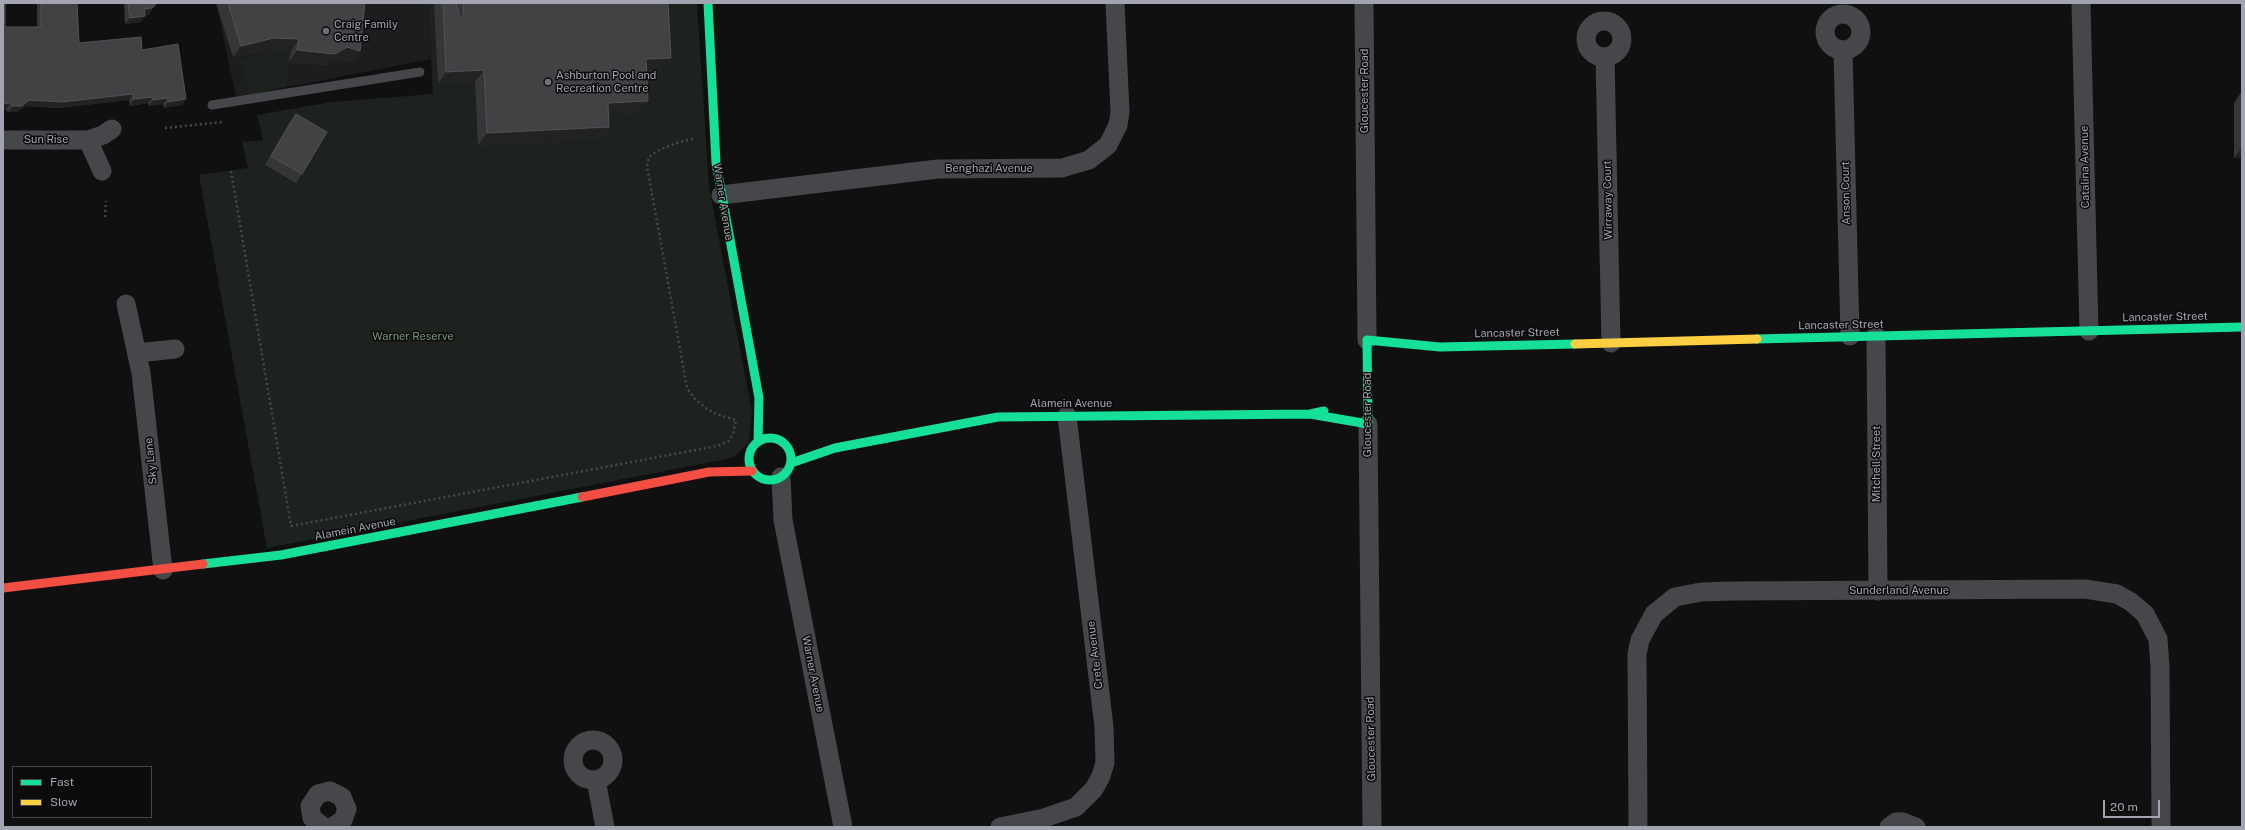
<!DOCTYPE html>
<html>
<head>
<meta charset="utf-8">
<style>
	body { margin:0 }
	#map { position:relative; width:2245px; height:830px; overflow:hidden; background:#101011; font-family:"Public Sans",sans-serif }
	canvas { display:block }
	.frame { position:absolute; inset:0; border:4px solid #a2a5b1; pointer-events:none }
	.legend { position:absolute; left:12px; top:766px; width:140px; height:52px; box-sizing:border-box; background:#0b0b0c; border:1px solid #47494e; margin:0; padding:5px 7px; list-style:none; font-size:12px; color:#a2a5b1 }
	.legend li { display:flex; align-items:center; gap:8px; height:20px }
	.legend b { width:20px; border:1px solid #47494e }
	.scale { position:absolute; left:2103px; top:800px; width:57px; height:18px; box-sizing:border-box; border:2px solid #a2a5b1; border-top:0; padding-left:5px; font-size:12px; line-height:14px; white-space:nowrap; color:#a2a5b1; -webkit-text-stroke:3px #0b0b0c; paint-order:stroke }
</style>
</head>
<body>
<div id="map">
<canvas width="2245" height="830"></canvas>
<div class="frame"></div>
<ul class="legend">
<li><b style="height:5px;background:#16e098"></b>Fast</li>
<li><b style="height:5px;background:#ffcf43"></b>Slow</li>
</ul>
<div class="scale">20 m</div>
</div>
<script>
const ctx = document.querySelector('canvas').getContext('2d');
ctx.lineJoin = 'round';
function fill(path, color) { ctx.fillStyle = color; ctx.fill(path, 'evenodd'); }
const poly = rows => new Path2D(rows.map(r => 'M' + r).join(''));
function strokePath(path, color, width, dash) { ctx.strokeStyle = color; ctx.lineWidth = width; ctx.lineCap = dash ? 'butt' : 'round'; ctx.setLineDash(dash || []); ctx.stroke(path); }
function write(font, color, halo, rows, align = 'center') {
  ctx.font = font + ' "Public Sans",sans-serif'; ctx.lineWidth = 3; ctx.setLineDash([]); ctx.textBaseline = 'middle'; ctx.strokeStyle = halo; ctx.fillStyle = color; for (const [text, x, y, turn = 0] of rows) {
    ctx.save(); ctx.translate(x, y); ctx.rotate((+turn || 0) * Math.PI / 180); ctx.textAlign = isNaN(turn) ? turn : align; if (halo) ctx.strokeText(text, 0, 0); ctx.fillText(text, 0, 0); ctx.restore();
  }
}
fill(poly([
	[216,3,428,3,431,59,236,97]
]), '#1d1d1f');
fill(poly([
	[428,3,697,3,709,187,752,412,749,443,735,456,727,459,267,548,199,175,248,168,242,142,263,140,257,115,332,102,433,94],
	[266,50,291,51,286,87,249,95,242,61]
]), '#1d221e');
strokePath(poly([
	[165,128,222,122],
	[231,171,291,526,717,446,729,441,733,434,736,420,716,414,707,409,695,399,687,388,647,166,649,157,657,151,676,143,696,138],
	[105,217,106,201]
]), '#48484b', 2.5, [2, 3]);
strokePath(poly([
	[212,105,420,72]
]), '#46474a', 9);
strokePath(poly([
	[1364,3,1367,340],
	[2081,3,2089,331],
	'1825 32a18 18 0 1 1 36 0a18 18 0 1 1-36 0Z',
	'1586 39a18 18 0 1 1 36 0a18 18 0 1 1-36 0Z',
	[1843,50,1850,336],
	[1605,57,1611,343],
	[3,140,88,140,102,171],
	[88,140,103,135,112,129],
	[721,195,938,169,1062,168,1089,160,1108,145,1118,125,1120,112,1115,3],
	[126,304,141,373,163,570],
	[1876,336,1878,591],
	[137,353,175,349],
	[1368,424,1372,827],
	[781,477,783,520,843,827],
	'573 760a20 20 0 1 1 40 0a20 20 0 1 1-40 0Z',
	[596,780,605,827],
	[324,827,312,818,310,806,318,794,330,791,342,797,347,809,343,820,332,827],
	[1000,827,1044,818,1076,807,1094,789,1101,776,1105,763,1104,727,1067,416],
	[1638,827,1637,654,1640,640,1654,614,1675,597,1701,592,1732,591,2085,589,2117,594,2131,602,2145,614,2158,639,2160,667,2161,827],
	[1889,827,1896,822,1903,822,1916,827]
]), '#46474a', 19);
strokePath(poly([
	[708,3,716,163,759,398,758,442],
	[1757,339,2242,327],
	[1310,414,1368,424,1367,340,1440,347,1575,344],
	'749 459a21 21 0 1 1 42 0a21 21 0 1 1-42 0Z',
	[791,463,835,448,998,417,1310,414,1324,411],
	[203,564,281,555,582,497]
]), '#16e098', 9);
strokePath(poly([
	[1575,344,1757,339]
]), '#ffcf43', 9);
strokePath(poly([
	[582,497,709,472,752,471],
	[3,588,203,564]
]), '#f24e42', 9);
fill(poly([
	[37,3,77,3,79,43,142,50,182,105,164,108,163,104,149,106,148,103,130,106,129,100,58,108,25,106,17,112,8,112,6,110,5,27,37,27],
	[124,3,157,3,148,15,145,15,145,16,141,22,125,24],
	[216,3,338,3,360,51,352,63,339,59,327,65,289,62,291,51,266,50,233,57],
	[434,3,668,3,662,70,647,71,640,113,608,114,609,127,600,138,478,145,475,82,438,84],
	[2242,91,2242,158,2234,158,2234,103],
	[296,114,302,174,296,183,265,165,289,123]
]), '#363638');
fill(poly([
	[157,3,148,15,140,15,144,9],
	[145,16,141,22,125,24,130,18],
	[274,38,299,39,291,51,266,50,233,57,241,46],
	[347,47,360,51,352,63,339,59,327,65,289,62,297,50],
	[671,58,662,70,638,71,646,59],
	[484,70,475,82,438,84,446,72],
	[133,94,129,100,58,108,25,106,17,112,8,112,13,106,29,100],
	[153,97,148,103,130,106,134,99],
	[168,98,163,104,149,106,153,100],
	[186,99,182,105,164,108,168,102],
	[648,101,640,113,599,115,608,103],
	[10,103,6,110,3,110,3,104],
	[609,127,600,138,478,145,487,133],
	[2242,147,2242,158,2234,158]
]), '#222223');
const building = poly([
	[3,3,5,3,5,27,41,27,41,3,77,3,79,43,141,37,142,50,178,44,186,99,168,102,168,98,153,100,153,97,134,99,133,94,62,102,29,100,22,106,13,106,10,103,3,104,3,3],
	[128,3,157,3,152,8,144,9,145,16,130,18,128,3],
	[228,3,338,3,349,4,354,3,365,3,360,51,347,47,335,54,297,50,299,39,274,38,241,46,228,3],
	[443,3,456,3,460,18,464,17,463,3,668,3,671,58,646,59,648,101,608,103,609,127,487,133,484,70,446,72,443,3],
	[296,114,327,132,302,174,271,156,296,114]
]);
fill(building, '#424245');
strokePath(building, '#515256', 1);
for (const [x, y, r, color] of [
	[326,31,4,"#6f7179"],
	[548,82,4,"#6f7179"]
]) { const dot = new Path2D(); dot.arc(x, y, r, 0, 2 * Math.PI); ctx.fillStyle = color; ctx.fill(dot); strokePath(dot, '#0b0b0c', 1.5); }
write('11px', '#a2a5b1', '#0b0b0c', [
	["Craig Family",334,25],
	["Centre",334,38],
	["Ashburton Pool and",556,76],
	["Recreation Centre",556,89]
], 'left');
write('11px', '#a2a5b1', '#0b0b0c', [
	["Gloucester Road",1365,91,-90],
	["Sun Rise",46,140],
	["Catalina Avenue",2085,167,-91],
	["Benghazi Avenue",989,169],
	["Anson Court",1846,193,-91],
	["Wirraway Court",1608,200,-91],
	["Warner Avenue",723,202,81],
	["Lancaster Street",2165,317,-1],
	["Lancaster Street",1841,325,-1],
	["Lancaster Street",1517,333,-1],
	["Alamein Avenue",1071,404],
	["Gloucester Road",1368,415,-90],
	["Sky Lane",151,461,-96],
	["Mitchell Street",1877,464,-90],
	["Alamein Avenue",355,529,-11],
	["Sunderland Avenue",1899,591],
	["Crete Avenue",1095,655,-97],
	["Warner Avenue",813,674,79],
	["Gloucester Road",1371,739,-91]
]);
write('11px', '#7b9a80', '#0b0b0c', [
	["Warner Reserve",413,337]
]);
</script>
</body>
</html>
